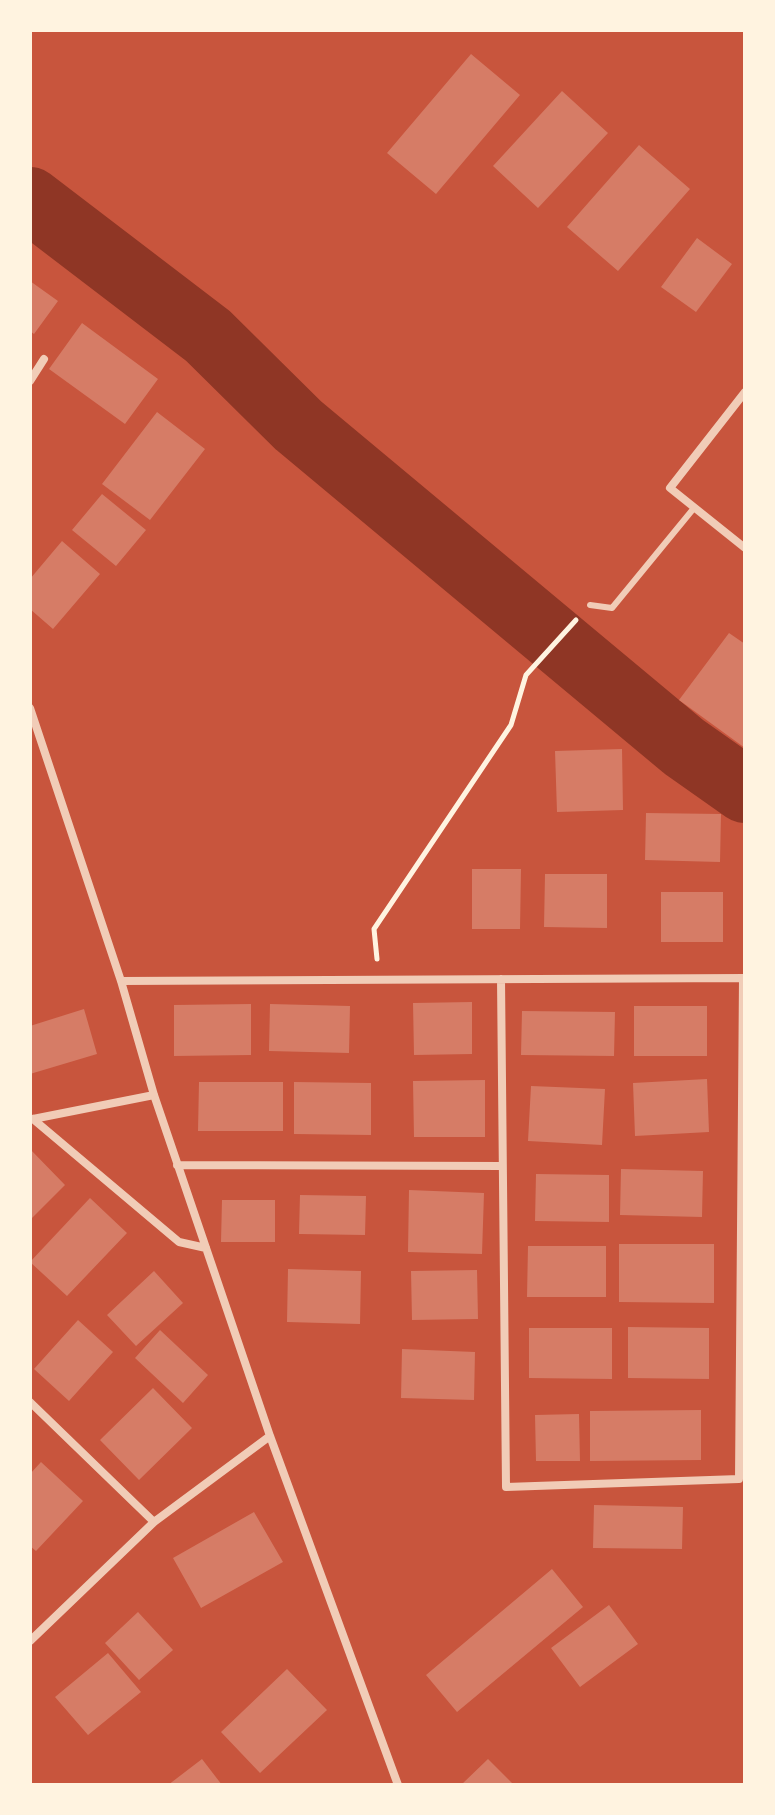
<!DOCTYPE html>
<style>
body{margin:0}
#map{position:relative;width:775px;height:1815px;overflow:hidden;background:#c8553d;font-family:"Playfair Display",serif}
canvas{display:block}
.frame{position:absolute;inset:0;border:32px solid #fff3e0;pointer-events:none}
</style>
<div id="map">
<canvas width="775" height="1815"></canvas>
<div class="frame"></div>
</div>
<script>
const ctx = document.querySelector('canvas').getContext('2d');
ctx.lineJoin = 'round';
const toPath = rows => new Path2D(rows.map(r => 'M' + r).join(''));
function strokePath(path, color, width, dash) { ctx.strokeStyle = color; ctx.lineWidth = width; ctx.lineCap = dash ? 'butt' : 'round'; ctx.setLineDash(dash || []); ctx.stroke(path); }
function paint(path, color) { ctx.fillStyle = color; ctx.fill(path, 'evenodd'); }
const river = toPath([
 [30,200,208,336,298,425,684,747,745,790]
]);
const building = toPath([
 [471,54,520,95,436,194,387,153],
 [562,91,608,133,538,208,493,166],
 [639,145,690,189,618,271,567,227],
 [697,238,732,264,696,312,661,287],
 [30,281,58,301,34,334,30,331],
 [82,323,158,379,125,424,49,369],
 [157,412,205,449,150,520,102,484],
 [102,494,146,530,116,566,72,530],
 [62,541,100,574,53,629,30,609,30,579],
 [729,633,745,644,745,748,679,700],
 [622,749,623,810,557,812,555,751],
 [646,813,721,814,720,862,645,860],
 [472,869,521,869,520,929,472,929],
 [545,874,607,874,607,928,544,927],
 [661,892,723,892,723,942,661,942],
 [472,1002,472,1054,414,1055,413,1003],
 [251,1004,251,1055,174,1056,174,1005],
 [270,1004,350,1006,349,1053,269,1051],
 [634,1006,707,1006,707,1056,634,1056],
 [84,1009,97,1054,30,1074,30,1026],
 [522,1011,615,1012,614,1056,521,1055],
 [707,1079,709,1132,635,1136,633,1083],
 [485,1080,485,1137,414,1137,413,1081],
 [199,1082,283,1082,283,1131,198,1131],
 [294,1082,371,1083,371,1135,294,1134],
 [531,1086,605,1089,602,1145,528,1141],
 [30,1149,65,1185,30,1220],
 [621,1169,703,1171,702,1217,620,1215],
 [536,1174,609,1175,609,1222,535,1221],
 [409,1190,484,1193,482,1254,408,1252],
 [300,1195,366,1196,365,1235,299,1234],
 [90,1198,127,1233,67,1296,30,1262],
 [222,1200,275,1200,275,1242,221,1242],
 [619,1244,714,1244,714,1303,619,1302],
 [528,1246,606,1246,606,1297,527,1297],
 [288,1269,361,1271,360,1324,287,1322],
 [477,1270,478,1319,412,1320,411,1271],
 [154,1271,183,1303,136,1346,107,1315],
 [78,1320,113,1352,69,1401,34,1369],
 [628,1327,709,1328,709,1379,628,1378],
 [529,1328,612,1328,612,1379,529,1378],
 [160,1330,208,1375,183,1403,135,1358],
 [402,1349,475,1352,474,1400,401,1398],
 [153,1388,192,1428,139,1480,100,1440],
 [701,1410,701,1460,590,1461,590,1411],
 [579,1414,580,1461,536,1461,535,1415],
 [41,1462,83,1501,36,1551,30,1546,30,1474],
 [594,1505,683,1507,682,1549,593,1548],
 [254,1512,283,1562,201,1608,173,1558],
 [552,1569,583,1607,457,1712,426,1675],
 [609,1605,638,1644,580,1687,551,1648],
 [138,1612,173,1650,139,1680,105,1643],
 [108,1653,141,1692,88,1735,55,1697],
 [287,1669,327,1710,260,1773,221,1732],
 [202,1759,222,1785,168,1785],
 [488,1759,514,1785,461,1785]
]);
const path = toPath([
 [377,959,374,929,511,725,526,675,576,620]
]);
const service = toPath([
 [590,605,612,608,694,508]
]);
const minor = toPath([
 [30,381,44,359],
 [745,392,670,488,745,548],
 [30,708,121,981,154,1095,270,1436,398,1785],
 [501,979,506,1487,739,1479,743,978],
 [121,981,745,978],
 [33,1119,179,1242,206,1248],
 [33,1119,154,1095],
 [177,1165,502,1166],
 [30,1402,154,1522],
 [30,1641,154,1522,270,1436]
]);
strokePath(river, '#8f3625', 66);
paint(building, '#d67c66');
strokePath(path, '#fff3e0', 5);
strokePath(service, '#f1ccb7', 6);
strokePath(minor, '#f1ccb7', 8);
</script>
